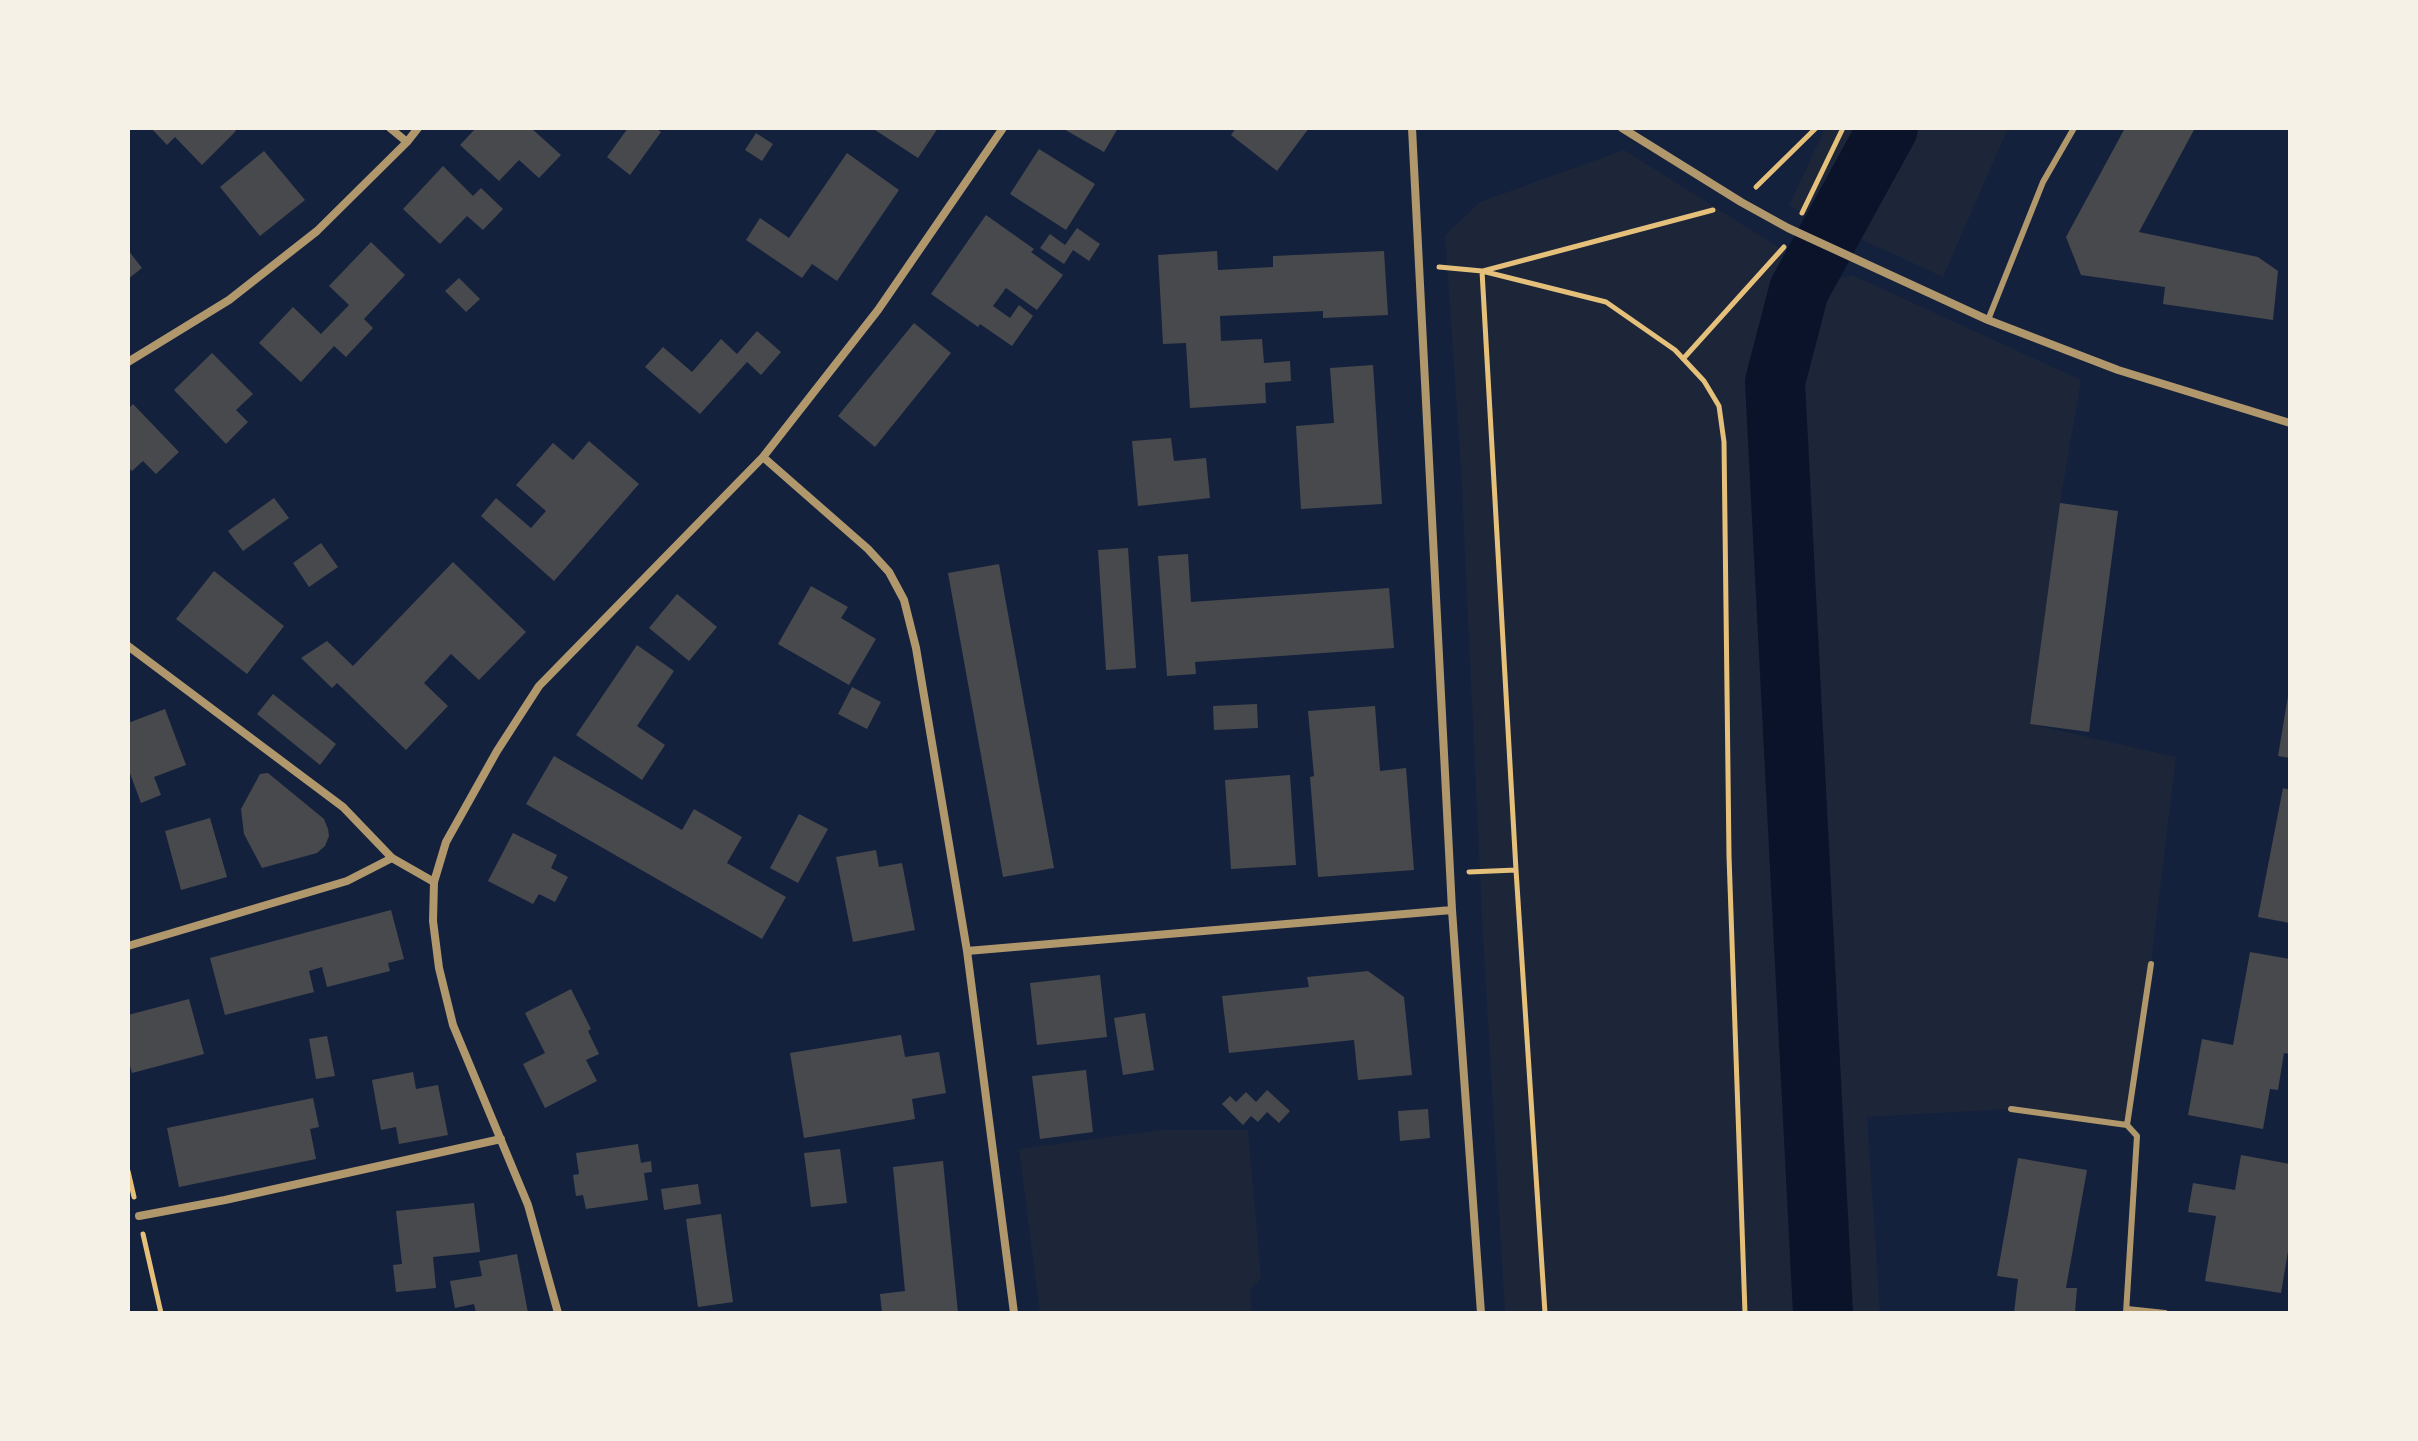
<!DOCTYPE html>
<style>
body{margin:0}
#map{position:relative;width:2418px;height:1441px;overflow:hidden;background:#14213d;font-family:Lato,sans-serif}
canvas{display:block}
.frame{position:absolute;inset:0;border:130px solid #f6f1e7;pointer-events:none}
</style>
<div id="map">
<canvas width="2418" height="1441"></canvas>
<div class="frame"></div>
</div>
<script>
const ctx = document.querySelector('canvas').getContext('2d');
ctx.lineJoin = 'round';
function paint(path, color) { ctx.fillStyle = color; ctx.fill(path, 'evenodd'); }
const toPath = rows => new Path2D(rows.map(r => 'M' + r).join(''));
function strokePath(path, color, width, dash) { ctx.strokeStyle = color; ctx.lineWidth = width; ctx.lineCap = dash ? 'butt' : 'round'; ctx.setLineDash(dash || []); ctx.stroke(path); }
const green = toPath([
 [1825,128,2008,128,1943,277,1789,206],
 [1624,150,1783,250,1836,280,1852,275,2081,380,2060,503,2030,724,2176,757,2151,964,2127,1125,2011,1109,1867,1117,1880,1313,1505,1313,1482,917,1461,467,1445,235,1480,202],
 [1161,1130,1248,1130,1261,1278,1250,1290,1252,1313,1040,1313,1019,1149]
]);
const river = toPath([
 [1823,1313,1775,382,1799,290,1888,128]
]);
const building = toPath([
 [151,128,233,128,236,131,202,165,175,137,167,145],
 [476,128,531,128,561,155,539,178,519,160,499,181,460,145],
 [628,128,656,128,661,132,630,175,607,157],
 [872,128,938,128,918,158],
 [1062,128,1118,128,1104,152],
 [1236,128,1309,128,1277,171,1231,135],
 [2125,128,2195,128,2139,232,2258,257,2278,271,2273,320,2163,304,2165,287,2081,275,2066,237],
 [756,133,773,144,762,161,745,150],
 [1039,149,1095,184,1066,230,1010,194],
 [264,151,305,200,260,236,220,187],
 [847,153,899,190,837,281,812,264,802,278,746,240,760,218,789,238],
 [443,166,473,196,481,188,503,209,483,230,467,216,440,244,403,209],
 [986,215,1034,249,1031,252,1063,275,1037,310,1006,288,993,306,1010,318,1019,305,1033,316,1012,346,980,324,978,327,931,294],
 [1077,228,1100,244,1089,261,1073,250,1064,264,1040,248,1050,234,1065,245],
 [371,242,405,275,364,319,373,328,346,357,334,346,301,382,259,343,293,307,321,334,349,305,329,286],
 [128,250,142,268,128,279],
 [1217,251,1218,270,1273,267,1273,256,1384,251,1388,315,1323,318,1323,311,1220,316,1221,341,1262,339,1264,363,1290,361,1291,381,1265,383,1266,403,1190,408,1186,343,1163,344,1158,255],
 [459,278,480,299,466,312,445,291],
 [914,323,951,353,875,447,838,416],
 [757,331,781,352,761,375,747,362,700,414,645,367,663,347,692,372,721,339,737,354],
 [212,353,253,394,236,410,248,422,226,444,174,390],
 [1373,365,1382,504,1301,509,1296,426,1334,423,1330,368],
 [133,404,179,452,156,474,143,461,132,471,128,467,128,409],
 [1171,438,1174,461,1206,458,1210,498,1138,506,1132,441],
 [589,441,639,484,554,581,481,516,496,498,531,528,546,511,516,485,553,443,573,460],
 [274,498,289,518,243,551,228,531],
 [2060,503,2118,511,2089,732,2030,724],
 [321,543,338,567,309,587,293,563],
 [1128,548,1136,668,1106,670,1098,550],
 [1188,554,1191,602,1389,588,1394,648,1195,662,1196,674,1167,676,1158,556],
 [453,562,526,632,479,680,451,654,424,683,448,706,406,750,337,683,332,688,301,658,327,641,353,666],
 [999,564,1054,868,1003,877,948,573],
 [214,571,284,626,247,674,176,619],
 [811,586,848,607,841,618,876,639,849,685,778,644],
 [677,594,717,627,689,661,649,628],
 [637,645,674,671,637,726,665,745,642,780,576,735],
 [852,687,881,702,867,729,838,714],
 [273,694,336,744,320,765,257,714],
 [2288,696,2290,696,2290,758,2278,756],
 [1257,704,1258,728,1214,730,1213,706],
 [1375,706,1380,771,1406,768,1414,870,1318,877,1310,777,1314,776,1308,711],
 [165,709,186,765,154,777,161,795,141,803,128,768,128,723],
 [554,756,682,830,694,809,742,837,727,863,786,897,762,939,526,804],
 [268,773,324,819,328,829,329,836,325,846,317,853,262,868,244,834,241,809,260,774],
 [1290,775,1296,865,1231,869,1225,780],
 [2283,788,2290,790,2290,923,2258,917],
 [799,814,828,829,798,883,770,868],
 [210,818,227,877,181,890,165,831],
 [513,833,557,855,551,868,568,877,555,902,539,894,533,904,488,881],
 [876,850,879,867,902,863,915,930,853,942,836,857],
 [391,910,404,959,388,963,390,971,327,987,322,967,309,971,314,992,225,1015,210,958],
 [2250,952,2290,959,2290,1054,2284,1053,2278,1090,2270,1089,2263,1129,2188,1115,2202,1039,2233,1045],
 [1368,971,1404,997,1412,1075,1358,1080,1354,1040,1229,1053,1222,996,1309,987,1307,977],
 [1100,975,1107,1037,1037,1045,1030,983],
 [571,989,591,1029,588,1031,599,1054,586,1060,597,1081,545,1108,523,1064,545,1053,525,1013],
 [189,999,204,1054,132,1073,128,1058,128,1015],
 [1145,1013,1154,1070,1123,1075,1114,1018],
 [901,1035,905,1057,939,1052,946,1093,912,1099,915,1119,804,1138,790,1053],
 [327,1036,335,1076,316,1079,309,1039],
 [1086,1070,1093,1132,1040,1139,1032,1076],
 [413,1072,416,1089,438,1085,448,1135,399,1144,396,1127,381,1130,372,1080],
 [1267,1090,1290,1111,1279,1123,1267,1112,1258,1122,1251,1116,1243,1125,1222,1104,1230,1096,1236,1102,1246,1092,1256,1102],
 [313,1098,319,1127,310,1129,316,1159,179,1187,167,1128],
 [1428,1109,1430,1138,1400,1141,1398,1111],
 [638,1144,641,1163,651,1161,652,1172,644,1173,648,1200,586,1209,583,1195,576,1196,573,1175,579,1174,576,1153],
 [840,1149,847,1203,811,1207,804,1153],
 [2241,1155,2290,1164,2290,1239,2281,1293,2205,1281,2216,1216,2188,1212,2193,1183,2235,1190],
 [2018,1158,2087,1170,2066,1288,2077,1288,2075,1313,2014,1313,2018,1279,1997,1276],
 [943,1161,958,1313,882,1313,880,1294,905,1291,893,1167],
 [698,1184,701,1204,664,1210,661,1189],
 [474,1203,480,1252,433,1257,436,1288,396,1292,393,1265,402,1264,396,1211],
 [721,1214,733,1302,698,1307,686,1219],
 [517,1254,528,1313,476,1313,474,1304,455,1308,450,1281,482,1276,479,1261]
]);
const path = toPath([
 [1756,187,1816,128],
 [1802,213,1843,128],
 [1439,267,1482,271,1516,870,1545,1313],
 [1482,271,1606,302,1675,350,1704,381,1719,406,1724,442,1729,856,1745,1313],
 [1483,271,1713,210],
 [1683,359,1784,247],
 [1469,872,1516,870],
 [128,1171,134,1197],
 [143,1234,161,1313]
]);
const service = toPath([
 [1988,320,2043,182,2074,128],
 [2011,1109,2127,1125],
 [2127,1309,2165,1313],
 [2126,1313,2137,1136,2127,1125,2151,964]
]);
const minor = toPath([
 [390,128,407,142],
 [1412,128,1452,910,1481,1313],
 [1622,128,1741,202,1788,228,1988,320,2118,370,2290,423],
 [128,362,229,300,317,231,407,142,418,128],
 [763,457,868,549,889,572,904,600,916,648,967,951,1014,1313],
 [128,646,343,807,392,858,434,882],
 [128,946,347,881,392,858],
 [967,951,1452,910],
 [139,1216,225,1200,501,1139],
 [558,1313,528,1205,453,1025,439,968,433,921,434,882,446,842,497,751,539,686,763,457,878,310,1003,128]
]);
paint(green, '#1d2539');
strokePath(river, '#0b132b', 60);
paint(building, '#48494c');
strokePath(path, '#e5c07b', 5);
strokePath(service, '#b1986c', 6);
strokePath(minor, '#b1986c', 8);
</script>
